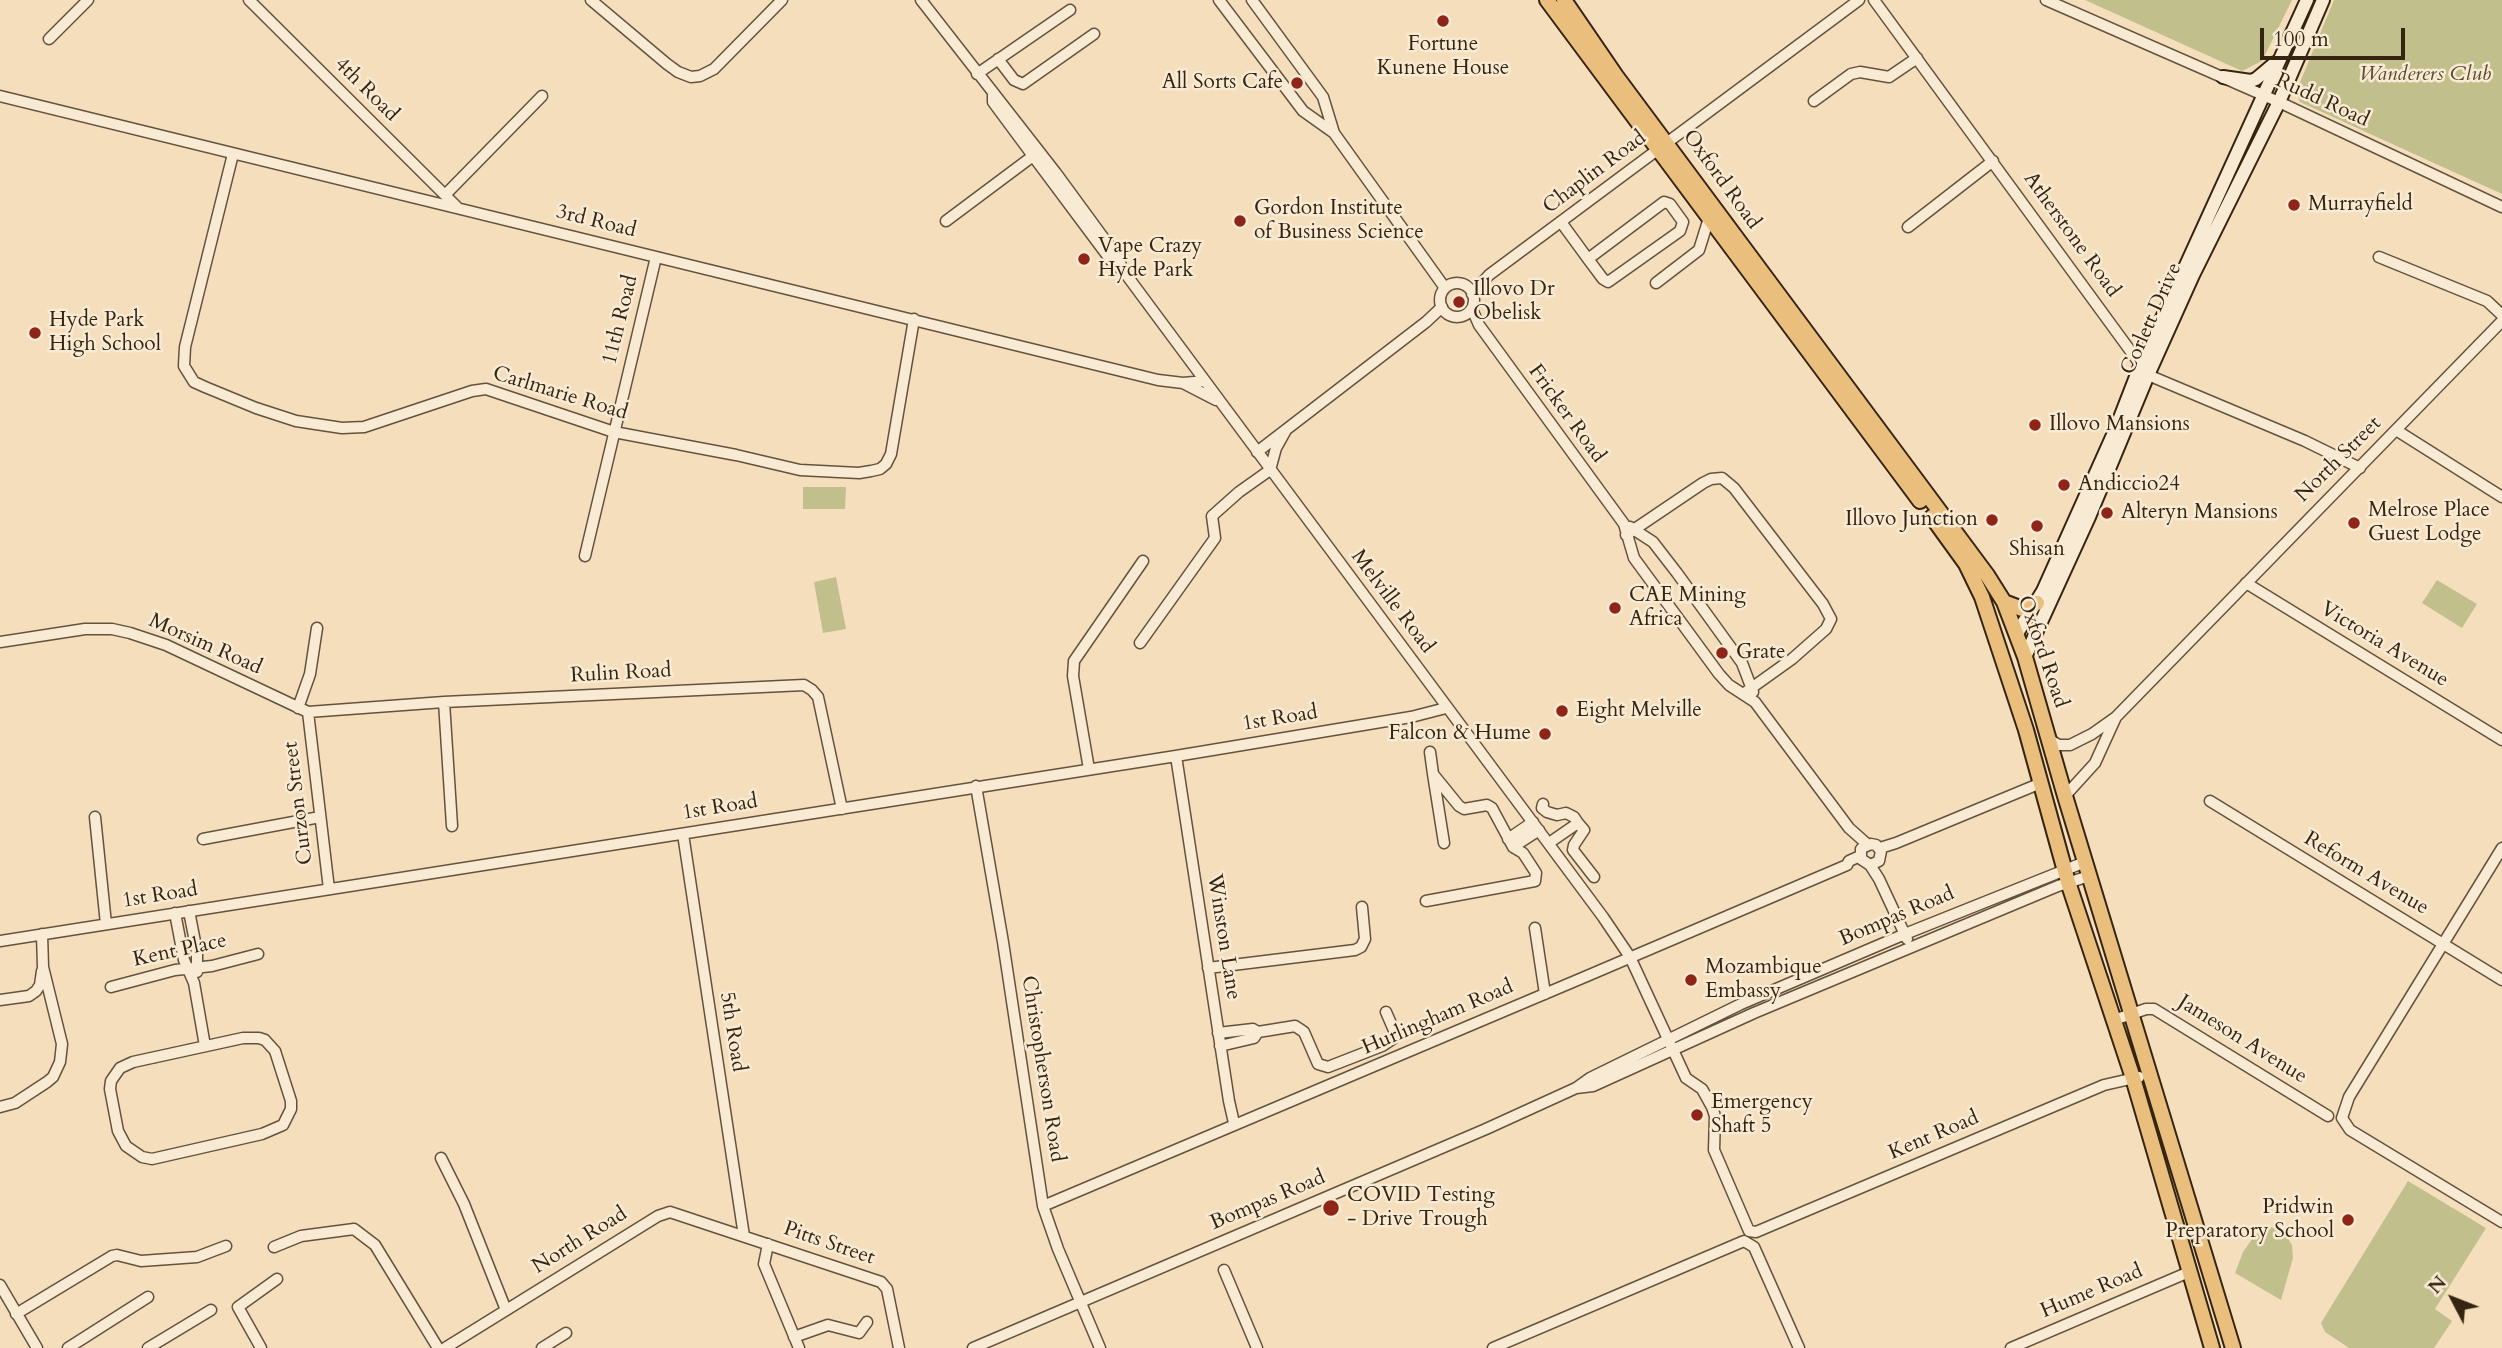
<!DOCTYPE html>
<style>
body{margin:0}
#map{position:relative;width:2502px;height:1348px;overflow:hidden;background:#f5debc;font-family:Cardo,serif}
canvas{display:block}
.north{position:absolute;left:2418px;top:1264px;width:70px;height:70px;-webkit-text-stroke:5px #f8ead3;paint-order:stroke;rotate:312deg;font-size:19px;font-weight:700;line-height:28px;text-align:center;color:#352411}
.north::after{content:'';display:block;margin:auto;width:24px;height:32px;background:#352411;clip-path:polygon(50% 0,100% 100%,50% 72%,0 100%)}
.scale{position:absolute;left:2260px;top:28px;width:145px;height:32px;box-sizing:border-box;border:4px solid #352411;border-top:0;padding-left:9px;font-size:21px;line-height:24px;white-space:nowrap;color:#352411;-webkit-text-stroke:5px #f8ead3;paint-order:stroke}
</style>
<div id="map">
<canvas width="2502" height="1348"></canvas>
<div class="north">N</div>
<div class="scale">100 m</div>
</div>
<script>
const ctx = document.querySelector('canvas').getContext('2d');
ctx.lineJoin = 'round';
function paint(path, color) { ctx.fillStyle = color; ctx.fill(path, 'evenodd'); }
const toPath = rows => new Path2D(rows.map(r => 'M' + r).join(''));
function strokePath(path, color, width, dash) { ctx.strokeStyle = color; ctx.lineWidth = width; ctx.lineCap = dash ? 'butt' : 'round'; ctx.setLineDash(dash || []); ctx.stroke(path); }
function drawText(font, color, halo, rows, align = 'center') {
  ctx.font = font + ' Cardo,serif'; ctx.lineWidth = 5; ctx.setLineDash([]); ctx.textBaseline = 'middle'; ctx.strokeStyle = halo; ctx.fillStyle = color; for (const [text, x, y, turn = 0] of rows) {
    ctx.save(); ctx.translate(x, y); ctx.rotate((+turn || 0) * Math.PI / 180); ctx.textAlign = isNaN(turn) ? turn : align; if (halo) ctx.strokeText(text, 0, 0); ctx.fillText(text, 0, 0); ctx.restore();
  }
}
const green = toPath([
 [2085,0,2292,0,2262,61,2242,71],
 [2334,0,2502,0,2502,194,2300,102,2296,92],
 [803,487,846,487,845,509,803,509],
 [836,577,846,629,823,633,814,582],
 [2437,580,2477,604,2462,628,2422,603],
 [2408,1181,2486,1228,2435,1309,2452,1321,2434,1348,2349,1348,2325,1332,2321,1323],
 [2270,1227,2283,1230,2292,1245,2293,1258,2281,1300,2235,1273,2243,1252,2255,1235]
]);
const street = toPath([
 [249,0,457,207],
 [591,0,667,64,678,72,691,77,700,76,714,69,782,0],
 [921,0,1056,173,1119,259,1122,269,1603,917,1630,957,1686,1078,1702,1089,1712,1107,1715,1116,1714,1150,1749,1231,1756,1232,2104,1085,2139,1077],
 [1219,0,1303,111,1334,133,1445,288],
 [1252,0,1323,97,1334,133],
 [1874,0,2148,375,2305,441,2360,468],
 [2046,0,2279,102,2502,207],
 [49,39,88,0],
 [998,59,1014,80,1023,84,1094,34],
 [977,74,1070,10],
 [993,94,993,102,1033,156,1113,263,1121,269],
 [0,96,1158,380,1183,383,1205,381],
 [1814,101,1851,74,1860,72,1889,77,1917,58],
 [233,154,185,347,184,366,194,382,205,387,256,408,296,421,342,428,364,427,472,391,486,389,614,432,736,455,800,470,859,473,871,471,880,469,886,464,891,454,914,319],
 [445,195,542,96],
 [946,221,1033,156],
 [1561,222,1588,259,1603,279,1608,282,1680,231,1683,222,1670,204,1664,202,1588,259],
 [1908,227,1993,161],
 [2379,257,2487,301,2502,315],
 [1656,283,1699,250,1709,218],
 '1440 300a17 17 0 1 1 34 0a17 17 0 1 1-34 0Z',
 [1472,294,1489,275,1859,0],
 [1472,309,1479,325,1624,524,1634,558,1719,674,1729,685,1755,702,1849,828,1867,844],
 [1183,383,1216,400],
 [2396,430,2502,497],
 [1257,452,1426,322,1442,307],
 [1630,527,1653,542,1677,573,1742,663,1753,692],
 [1626,535,1703,483,1711,479,1722,478,1734,488,1823,604,1831,619,1826,629,1792,659,1743,694],
 [585,556,656,257],
 [2246,583,2502,740],
 [0,642,85,629,112,629,130,633,166,645,308,712,444,702,804,685,812,690,818,697,842,809],
 [1140,643,1215,538,1212,516,1239,492,1270,470,1276,448,1286,430],
 [444,702,452,826],
 [298,708,310,674,317,628],
 [308,712,329,889],
 [2050,740,2059,745,2070,745,2092,734,2116,717,2502,321],
 [1176,756,1229,1101,1234,1123],
 [1089,769,1073,676,1074,661,1143,561],
 [1433,774,1444,843],
 [976,786,1003,942,1043,1206,1058,1249,1100,1348],
 [2065,796,2095,763,2116,717],
 [2210,801,2502,980],
 [1543,804,1542,808,1547,812,1557,815,1566,813,1574,817,1578,823],
 [95,817,106,924],
 [683,834,744,1236],
 [203,839,320,817],
 [1508,839,1533,822],
 [1549,843,1578,823,1584,830,1574,845,1573,850,1594,877],
 [1513,847,1539,830],
 [1862,848,1871,844,1876,845,1881,851,1879,861,1870,865],
 [1880,848,1896,843,2041,783],
 [2502,848,2349,1097,2342,1118,2350,1130,2502,1222],
 [1861,849,1861,859,1870,865,1879,879,1907,939],
 [1426,901,1535,881,1536,873,1523,853,1513,847,1492,808,1487,805,1464,809,1459,806,1433,774,1430,752],
 [189,911,197,952,197,972],
 [175,913,184,960,194,983,205,1046],
 [1535,928,1545,994],
 [0,941,1176,756,1411,717,1446,708],
 [1208,968,1355,950,1361,947,1365,939,1362,907],
 [111,987,175,970,212,966,258,954],
 [0,1000,29,996,36,991,40,985,42,971],
 [2114,1020,2146,1009,2154,1009,2328,1116],
 [1218,1033,1253,1029,1258,1032],
 [243,1038,259,1038,265,1040,275,1051,291,1101,291,1109,283,1125,262,1134,152,1159,142,1157,126,1146,118,1131,110,1089,111,1081,120,1068,133,1062,243,1038],
 [1220,1046,1254,1038,1258,1032,1295,1026,1304,1032,1318,1064,1328,1067,1382,1046,1394,1038,1396,1035,1386,1012],
 [1576,1088,1593,1086,1754,1013,2058,886,2089,876],
 [0,1107,15,1103,47,1082,53,1077,60,1062,62,1044,43,967,42,934],
 [441,1158,464,1204,506,1310],
 [1043,1206,1587,976,1847,865,1849,861,1860,856],
 [768,1244,764,1264,799,1348],
 [274,1247,301,1236,354,1229,375,1245,438,1348],
 [1224,1270,1257,1348],
 [0,1285,37,1348],
 [16,1314,112,1256,117,1255,141,1261,197,1257,226,1246],
 [794,1337,828,1325,859,1333,867,1322],
 [68,1348,148,1297],
 [148,1348,211,1310],
 [261,1348,238,1307,277,1279],
 [445,1348,658,1216,670,1212,881,1282,887,1289,899,1348],
 [542,1348,566,1333],
 [973,1348,1486,1129,1576,1088,1590,1078,1741,1004,1905,934,2085,862],
 [1493,1348,1744,1241,1754,1247,1799,1348],
 [2011,1348,2189,1272]
]);
const secondary = toPath([
 [2223,77,2251,81,2256,79,2275,63],
 [2120,418,2141,364,2307,0],
 [2016,635,2043,591,2113,435],
 [2025,657,2089,517,2148,375,2193,275,2279,102,2323,0]
]);
const primary = toPath([
 [1547,0,1920,501],
 [1564,0,1616,76,1987,575,2004,602,2025,657,2065,796,2233,1348],
 [1932,517,1966,564,1982,597,2026,730,2068,882,2133,1078,2212,1348],
 [2004,602,2022,609,2037,603]
]);
const markers = [
 [1443,21,7,"#8f2418"],
 [1297,83,7,"#8f2418"],
 [2294,205,7,"#8f2418"],
 [1240,221,7,"#8f2418"],
 [1084,259,7,"#8f2418"],
 [1459,302,7,"#8f2418"],
 [35,333,7,"#8f2418"],
 [2035,425,7,"#8f2418"],
 [2064,485,7,"#8f2418"],
 [2107,513,7,"#8f2418"],
 [1992,520,7,"#8f2418"],
 [2354,523,7,"#8f2418"],
 [2037,526,7,"#8f2418"],
 [1615,608,7,"#8f2418"],
 [1722,653,7,"#8f2418"],
 [1562,711,7,"#8f2418"],
 [1545,734,7,"#8f2418"],
 [1691,980,7,"#8f2418"],
 [1697,1115,7,"#8f2418"],
 [1331,1208,9,"#8f2418"],
 [2348,1220,7,"#8f2418"]
];
const poiNames = [
 ["Fortune",1443,45,"center"],
 ["Kunene House",1443,69,"center"],
 ["All Sorts Cafe",1283,83,"right"],
 ["Murrayfield",2308,205],
 ["Gordon Institute",1254,209],
 ["of Business Science",1254,233],
 ["Vape Crazy",1098,247],
 ["Hyde Park",1098,271],
 ["Illovo Dr",1473,290],
 ["Obelisk",1473,314],
 ["Hyde Park",49,321],
 ["High School",49,345],
 ["Illovo Mansions",2049,425],
 ["Andiccio24",2078,485],
 ["Melrose Place",2368,511],
 ["Guest Lodge",2368,535],
 ["Alteryn Mansions",2121,513],
 ["Illovo Junction",1978,520,"right"],
 ["Shisan",2037,550,"center"],
 ["CAE Mining",1629,596],
 ["Africa",1629,620],
 ["Grate",1736,653],
 ["Eight Melville",1576,711],
 ["Falcon & Hume",1531,734,"right"],
 ["Mozambique",1705,968],
 ["Embassy",1705,992],
 ["Emergency",1711,1103],
 ["Shaft 5",1711,1127],
 ["COVID Testing",1347,1196],
 ["- Drive Trough",1347,1220],
 ["Pridwin",2334,1208,"right"],
 ["Preparatory School",2334,1232,"right"]
];
const parkNames = [
 ["Wanderers Club",2425,75]
];
const streetNames = [
 ["4th Road",366,90,45],
 ["Rudd Road",2322,101,25],
 ["Chaplin Road",1595,173,-37],
 ["Oxford Road",1721,180,54],
 ["3rd Road",596,222,14],
 ["Atherstone Road",2071,235,54],
 ["Corlett Drive",2152,319,-66],
 ["11th Road",621,320,-76],
 ["Carlmarie Road",560,394,17],
 ["Fricker Road",1566,414,54],
 ["North Street",2339,460,-45],
 ["Melville Road",1392,602,53],
 ["Morsim Road",205,645,24],
 ["Victoria Avenue",2384,645,31],
 ["Oxford Road",2042,652,71],
 ["Rulin Road",621,674,-3],
 ["1st Road",1280,719,-9],
 ["Curzon Street",299,803,-97],
 ["1st Road",720,808,-9],
 ["Reform Avenue",2366,874,31],
 ["1st Road",160,896,-9],
 ["Bompas Road",1897,917,-23],
 ["Winston Lane",1223,937,81],
 ["Kent Place",180,951,-12],
 ["Hurlingham Road",1438,1018,-23],
 ["5th Road",732,1032,81],
 ["Jameson Avenue",2242,1040,32],
 ["Christopherson Road",1042,1069,81],
 ["Kent Road",1934,1136,-23],
 ["Bompas Road",1268,1201,-23],
 ["North Road",580,1241,-32],
 ["Pitts Street",829,1244,19],
 ["Hume Road",2092,1292,-23]
];
paint(green, '#c1c08d');
strokePath(street, '#65523c', 13);
strokePath(secondary, '#352411', 16);
strokePath(primary, '#352411', 18);
strokePath(street, '#f8ead3', 10);
strokePath(secondary, '#f8ead3', 12);
strokePath(primary, '#eabf7e', 14);
for (const [x, y, r, color] of markers) { const dot = new Path2D(); dot.arc(x, y, r, 0, 2 * Math.PI); ctx.fillStyle = color; ctx.fill(dot); strokePath(dot, '#f8ead3', 2.5); }
drawText('21px', '#352411', '#f8ead3', poiNames, 'left');
drawText('italic 21px', '#584b30', '#f8ead3', parkNames);
drawText('21px', '#352411', '#f8ead3', streetNames);
</script>
